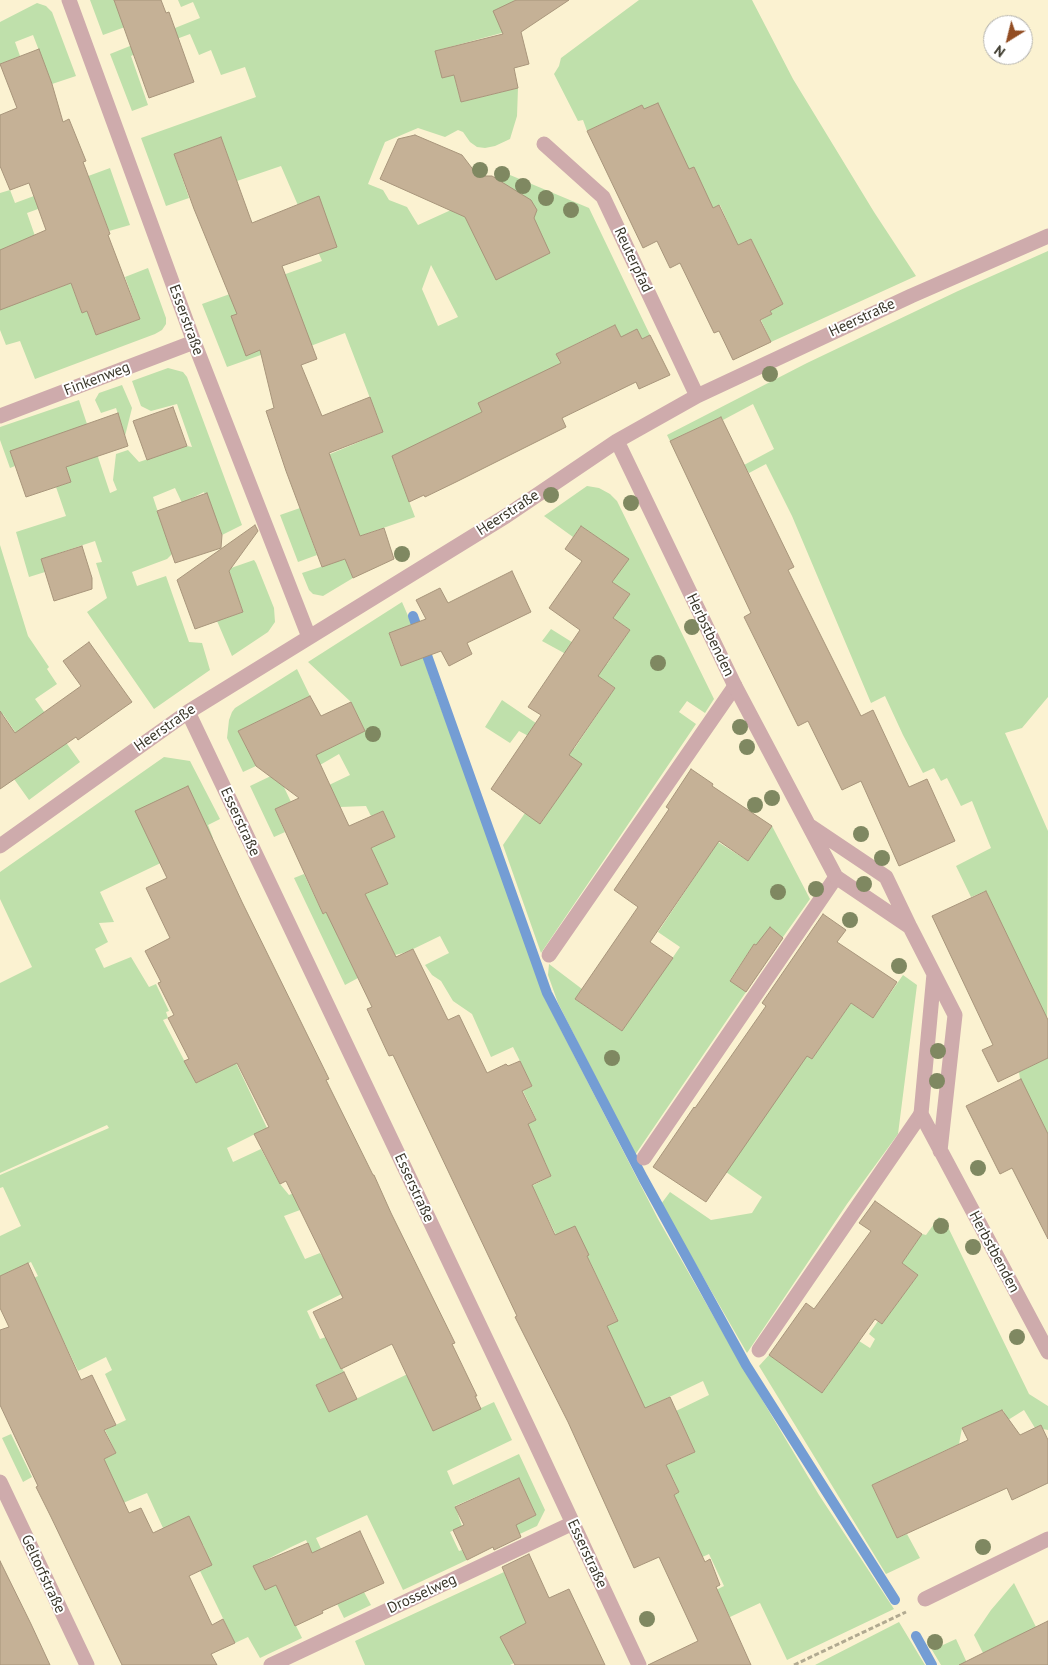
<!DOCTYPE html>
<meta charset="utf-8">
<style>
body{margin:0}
#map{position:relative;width:1048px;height:1665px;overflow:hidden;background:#fbf2d1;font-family:"PT Sans",sans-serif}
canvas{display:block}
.north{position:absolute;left:983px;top:15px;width:50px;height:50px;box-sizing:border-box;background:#fff;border:1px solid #b0afaa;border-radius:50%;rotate:216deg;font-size:14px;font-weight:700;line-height:20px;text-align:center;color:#3a372a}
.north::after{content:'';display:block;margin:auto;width:18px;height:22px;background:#924d23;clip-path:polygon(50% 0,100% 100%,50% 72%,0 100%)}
</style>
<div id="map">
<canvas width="1048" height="1665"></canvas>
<div class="north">N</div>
</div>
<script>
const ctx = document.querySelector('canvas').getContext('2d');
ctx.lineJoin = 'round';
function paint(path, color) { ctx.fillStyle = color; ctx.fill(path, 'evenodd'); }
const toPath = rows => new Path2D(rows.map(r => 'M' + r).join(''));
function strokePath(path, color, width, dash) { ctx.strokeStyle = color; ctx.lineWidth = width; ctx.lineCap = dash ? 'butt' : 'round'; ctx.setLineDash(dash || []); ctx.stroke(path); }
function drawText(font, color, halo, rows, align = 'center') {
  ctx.font = font + ' "PT Sans",sans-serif'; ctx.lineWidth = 4; ctx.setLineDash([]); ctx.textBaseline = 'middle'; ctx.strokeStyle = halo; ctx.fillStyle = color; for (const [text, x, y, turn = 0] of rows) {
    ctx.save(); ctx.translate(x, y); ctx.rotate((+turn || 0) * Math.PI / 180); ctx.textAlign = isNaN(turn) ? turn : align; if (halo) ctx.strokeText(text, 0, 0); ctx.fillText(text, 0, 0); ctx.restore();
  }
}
const green = toPath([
 [90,0,114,0,125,27,103,35],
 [178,0,514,0,520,28,435,51,442,78,454,75,461,102,518,88,517,116,510,139,495,146,485,148,477,147,470,142,463,132,458,130,445,137,418,128,385,142,368,184,383,190,389,200,407,207,418,225,451,210,497,202,498,177,510,175,589,208,650,335,642,339,621,337,615,325,586,339,556,354,565,373,484,417,393,459,415,517,360,536,323,457,383,432,345,333,292,353,289,345,227,367,202,304,322,261,281,166,237,181,221,137,174,154,189,198,166,206,141,138,256,97,245,67,221,75,211,50,199,55,190,34,133,55,131,56,148,105,132,111,110,54,200,18,193,2,181,7],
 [431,265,458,317,438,326,422,289],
 [639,0,752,0,793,79,874,212,916,276,771,342,761,320,772,314,770,311,783,304,771,279,758,285,757,251,751,239,726,251,731,230,720,205,709,210,693,178,698,176,694,167,673,177,642,105,587,131,583,120,578,121,554,74,559,66,561,58],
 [37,3,46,6,52,12,76,76,52,84,33,35,15,42,20,56,0,64,0,22],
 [110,168,130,225,109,231,93,189,27,213,43,259,0,276,0,193,10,190,15,203],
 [1048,251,1048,697,1022,728,1005,733,1048,831,1047,1019,986,891,971,897,956,866,991,848,972,801,961,806,947,778,941,781,934,768,923,773,903,735,885,696,871,703,792,516,766,464,749,473,744,465,774,449,753,404,723,420,721,417,670,441,667,435,807,363,958,291],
 [148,268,166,318,166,324,162,330,155,334,35,379,20,341,6,345,0,330,0,287,27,300,71,283,82,313,87,311,96,335,140,319,125,277],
 [168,368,183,372,187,377,242,525,222,535,204,492,182,503,175,488,153,497,172,554,167,559,132,572,137,586,166,576,189,642,202,643,210,670,154,709,87,612,107,598,96,563,102,562,95,541,41,559,45,572,29,577,16,532,66,516,56,487,71,482,55,436,11,453,15,466,10,468,0,440,0,427,79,400,110,493,117,490,113,480,116,454,128,450,139,462,187,446,192,447,177,404,151,411,141,406,132,381],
 [122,385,132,408,125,436,116,408,101,413,95,400,99,393],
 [587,486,599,488,610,494,617,501,714,699,705,713,687,701,679,712,696,724,541,953,503,845,525,813,541,823,581,764,519,731,510,743,485,727,502,700,574,749,615,688,564,653,542,641,551,629,607,664,630,630,613,618,630,594,612,582,628,559,581,526,573,537,544,516],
 [300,508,317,555,298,562,280,515],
 [0,545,28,636,49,667,47,669,57,684,35,699,80,762,29,800,14,779,24,745,3,714,0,716],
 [345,559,353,578,323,596,313,594,309,590,302,573],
 [254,560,256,563,274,608,275,622,268,632,232,656,217,621,243,612,229,571,231,568],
 [402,602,412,625,389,634,401,666,423,657,437,698,493,848,543,995,658,1219,739,1361,819,1495,894,1609,787,1660,760,1603,730,1617,716,1590,724,1586,709,1554,698,1559,695,1540,674,1495,679,1492,673,1479,641,1477,695,1452,676,1411,709,1395,703,1381,606,1427,569,1344,618,1320,587,1256,588,1255,556,1235,532,1186,551,1176,545,1162,536,1166,517,1129,536,1119,523,1091,532,1086,520,1061,513,1047,491,1057,472,1014,453,1001,441,981,432,975,425,965,449,953,440,936,407,952,395,955,376,916,337,935,358,978,345,985,294,878,304,874,323,914,387,884,371,848,395,837,383,811,371,816,366,806,340,807,329,785,350,775,339,754,320,765,282,783,291,802,275,809,285,832,274,837,250,786,365,731,351,702,308,662],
 [297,669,310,696,238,731,256,766,243,772,227,738,229,720,232,712,235,708],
 [164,757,190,761,220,819,208,825,213,838,100,892,114,922,99,923,108,942,95,949,104,968,131,957,149,987,156,984,169,1011,166,1012,168,1018,163,1020,196,1083,236,1063,267,1128,227,1148,233,1162,261,1149,280,1184,289,1195,294,1193,300,1210,284,1216,305,1259,320,1253,324,1259,337,1253,354,1288,307,1311,320,1339,326,1337,344,1372,316,1385,329,1412,418,1369,433,1430,494,1402,512,1440,447,1471,453,1485,519,1454,545,1510,537,1526,494,1546,498,1533,536,1515,519,1478,455,1506,462,1526,450,1532,459,1551,462,1550,467,1560,403,1590,367,1515,316,1538,345,1600,364,1592,371,1605,344,1618,306,1540,291,1547,264,1561,302,1638,260,1658,248,1637,235,1643,200,1571,207,1568,204,1561,208,1557,203,1545,174,1552,147,1493,123,1503,104,1459,116,1453,105,1430,126,1420,105,1374,112,1370,106,1357,78,1371,54,1321,21,1284,38,1276,31,1262,0,1276,0,1236,21,1226,3,1187,0,1188,0,1175,109,1128,107,1125,0,1173,0,983,32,967,0,899,0,872],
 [772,826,810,899,771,954,754,944,730,980,746,992,635,1155,558,1003,548,975,549,964,582,989,575,999,622,1031,680,947,658,932,718,842,748,861],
 [903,975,917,985,898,1134,847,1204,747,1353,661,1204,670,1192,711,1220,752,1213,762,1197,726,1172,783,1039,812,1059,851,1003,873,1018],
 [1048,1058,1048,1134,1020,1079,1019,1072],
 [939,1217,945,1221,1029,1394,1048,1406,1048,1430,1043,1429,1041,1425,1035,1428,1024,1410,1008,1420,1003,1410,962,1428,959,1444,872,1485,897,1538,907,1534,920,1558,886,1574,759,1366,769,1355,823,1392,859,1341,870,1348,875,1339,869,1334,878,1321,882,1324,918,1275,902,1263,922,1234,926,1235],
 [11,1434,32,1477,23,1482,2,1438],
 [504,1572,522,1611,555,1665,515,1665,514,1663,510,1665,365,1665,355,1641],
 [1014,1583,1036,1627,983,1653,974,1635,991,1610],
 [899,1622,925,1665,815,1665],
 [956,1639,968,1665,941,1665,932,1650]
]);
const stream = toPath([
 [413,616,547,993,643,1178,746,1365,895,1600],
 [916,1636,932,1665]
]);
const building = toPath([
 [114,0,161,0,166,13,169,12,194,82,149,98,114,0],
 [516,0,569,0,521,32,529,64,514,68,518,88,461,102,454,75,442,78,435,51,503,34,493,11,516,0],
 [39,49,52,84,63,122,69,119,86,161,83,162,110,234,108,235,140,319,96,335,87,311,82,313,71,283,0,310,0,250,46,230,29,183,10,190,0,166,0,115,17,108,0,64,39,49],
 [658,103,689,169,694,167,713,208,719,205,738,245,751,239,783,304,770,311,772,314,760,320,771,342,733,360,719,331,714,333,680,263,670,268,657,241,643,248,587,131,642,105,644,109,658,103],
 [415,135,462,155,478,176,492,176,531,200,537,210,534,218,550,253,496,280,465,217,380,179,398,139,415,135],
 [221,137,252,223,319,196,337,247,282,266,317,359,301,365,322,416,370,397,383,432,329,453,360,536,384,528,394,559,353,578,345,559,322,567,286,471,266,411,274,408,260,350,246,356,231,316,237,314,194,209,174,154,221,137],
 [615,325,621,337,637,329,642,339,650,335,670,375,639,389,636,382,562,418,566,427,456,482,425,497,424,495,409,502,392,456,482,412,478,403,561,363,556,354,615,325],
 [173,407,187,446,147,460,133,421,173,407],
 [118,413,128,446,66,467,71,482,26,497,10,451,118,413],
 [721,417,794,567,788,570,861,716,873,710,909,787,927,779,955,841,899,866,861,781,842,790,808,721,798,726,744,617,751,613,670,441,721,417],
 [207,493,222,535,221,548,175,563,157,511,207,493],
 [255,525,258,531,229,571,243,612,195,629,177,580,255,525],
 [581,526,629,559,612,582,630,594,613,618,630,630,598,676,615,688,569,755,582,764,540,824,491,789,541,715,528,707,580,630,549,608,582,561,565,549,581,526],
 [82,546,92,578,92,589,54,601,41,559,82,546],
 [512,571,531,612,467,643,472,654,449,666,441,651,401,666,389,633,426,619,416,600,440,588,448,603,512,571],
 [89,642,132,702,78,740,76,737,0,789,0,711,15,733,81,686,63,661,89,642],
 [310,696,321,716,351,702,365,731,316,755,349,826,383,811,395,837,371,848,388,884,365,894,396,957,413,949,448,1020,459,1015,487,1073,506,1064,508,1066,520,1061,532,1086,522,1091,536,1120,528,1124,551,1176,532,1185,555,1235,575,1226,589,1255,587,1256,618,1321,607,1326,645,1408,670,1397,695,1452,666,1465,679,1492,674,1495,705,1562,710,1559,720,1585,716,1587,751,1665,648,1665,698,1641,659,1557,634,1568,568,1422,515,1317,517,1316,393,1055,389,1056,367,1009,372,1007,326,912,323,914,275,809,299,798,256,766,238,731,310,696],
 [691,769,713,784,712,786,772,826,748,861,719,841,650,942,673,958,622,1031,575,999,638,907,614,890,669,809,666,807,691,769],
 [188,786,242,902,329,1079,326,1080,373,1175,374,1175,391,1213,455,1343,452,1344,477,1396,475,1396,481,1409,433,1431,392,1344,341,1369,313,1312,343,1298,286,1181,280,1184,254,1134,269,1127,237,1063,196,1083,184,1061,189,1059,168,1018,174,1015,158,983,161,982,145,951,170,938,146,888,167,878,135,811,188,786],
 [986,891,1048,1020,1048,1058,998,1082,982,1050,993,1045,932,916,986,891],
 [823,914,846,930,837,942,897,982,873,1018,851,1003,812,1059,807,1056,706,1202,653,1167,694,1107,695,1108,766,1006,762,1003,823,914],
 [770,927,783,938,746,992,730,981,754,944,756,945,770,927],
 [1021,1079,1048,1134,1048,1239,1012,1168,1000,1174,966,1106,1021,1079],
 [875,1201,922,1234,902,1263,918,1275,882,1324,875,1319,822,1393,769,1355,806,1303,814,1309,871,1231,859,1223,875,1201],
 [28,1263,81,1380,92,1375,116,1425,104,1430,116,1453,104,1459,129,1513,141,1508,153,1533,189,1516,212,1565,189,1576,212,1625,223,1619,235,1643,211,1654,217,1665,122,1665,51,1517,36,1487,38,1486,0,1405,0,1330,9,1327,0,1308,0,1276,28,1263],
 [344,1372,357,1399,329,1412,316,1385,344,1372],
 [1002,1410,1020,1435,1041,1425,1048,1440,1048,1483,1012,1500,1007,1488,897,1538,872,1485,968,1440,962,1428,1002,1410],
 [519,1478,536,1515,516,1525,521,1537,494,1550,493,1547,467,1560,453,1530,464,1525,455,1507,519,1478],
 [360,1531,384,1583,322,1611,323,1613,295,1626,276,1585,265,1590,253,1566,308,1543,312,1553,360,1531],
 [529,1554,549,1598,569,1589,605,1665,515,1665,500,1637,526,1623,502,1567,529,1554],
 [0,1561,31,1624,50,1665,0,1665,0,1561],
 [1048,1621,1048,1665,959,1665,1007,1641,1048,1621]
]);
const path = toPath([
 [794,1665,906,1612]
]);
const lane = toPath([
 [549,955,735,686],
 [644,1158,836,877],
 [759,1350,921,1114]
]);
const street = toPath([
 [69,0,194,342,309,637],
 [544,144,603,197,697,396],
 [0,416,194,342],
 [617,441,735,686,836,877,910,927,955,1015,940,1151],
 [188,712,534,1440,639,1665],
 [810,826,886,877,909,925],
 [0,846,188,712,506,516,617,441,697,396,911,296,1048,236],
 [934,974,921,1114,1048,1352],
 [0,1482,87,1665],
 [925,1599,1048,1539],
 [271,1665,573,1523]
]);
const trees = [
 [480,170],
 [502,174],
 [523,186],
 [546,198],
 [571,210],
 [770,374],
 [551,495],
 [631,503],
 [402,554],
 [692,627],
 [658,663],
 [740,727],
 [373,734],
 [747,747],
 [772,798],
 [755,805],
 [861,834],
 [882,858],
 [864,884],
 [816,889],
 [778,892],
 [850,920],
 [899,966],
 [938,1051],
 [612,1058],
 [937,1081],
 [978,1168],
 [941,1226],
 [973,1247],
 [1017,1337],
 [983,1547],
 [647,1619],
 [935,1642]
];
const streetNames = [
 ["Reuterpfad",633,260,65],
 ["Heerstraße",862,318,-25],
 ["Esserstraße",186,320,70],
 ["Finkenweg",97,379,-21],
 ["Heerstraße",508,513,-33],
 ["Herbstbenden",710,635,64],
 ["Heerstraße",165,728,-35],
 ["Esserstraße",240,822,65],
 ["Esserstraße",414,1188,65],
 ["Herbstbenden",994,1252,62],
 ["Esserstraße",587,1554,65],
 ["Geltorfstraße",43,1574,65],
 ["Drosselweg",422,1594,-25]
];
paint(green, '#bfe0ab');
strokePath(stream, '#749dd4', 10);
paint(building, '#c5b196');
strokePath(building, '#a8957b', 1);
strokePath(path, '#b1aa91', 3, [5, 2.5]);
strokePath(lane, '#ceabac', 15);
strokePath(street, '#ceabac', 15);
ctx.fillStyle = '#7f8861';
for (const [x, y] of trees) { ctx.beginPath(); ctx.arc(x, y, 8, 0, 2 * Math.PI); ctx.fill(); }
drawText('15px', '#3a372a', '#fff', streetNames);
</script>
